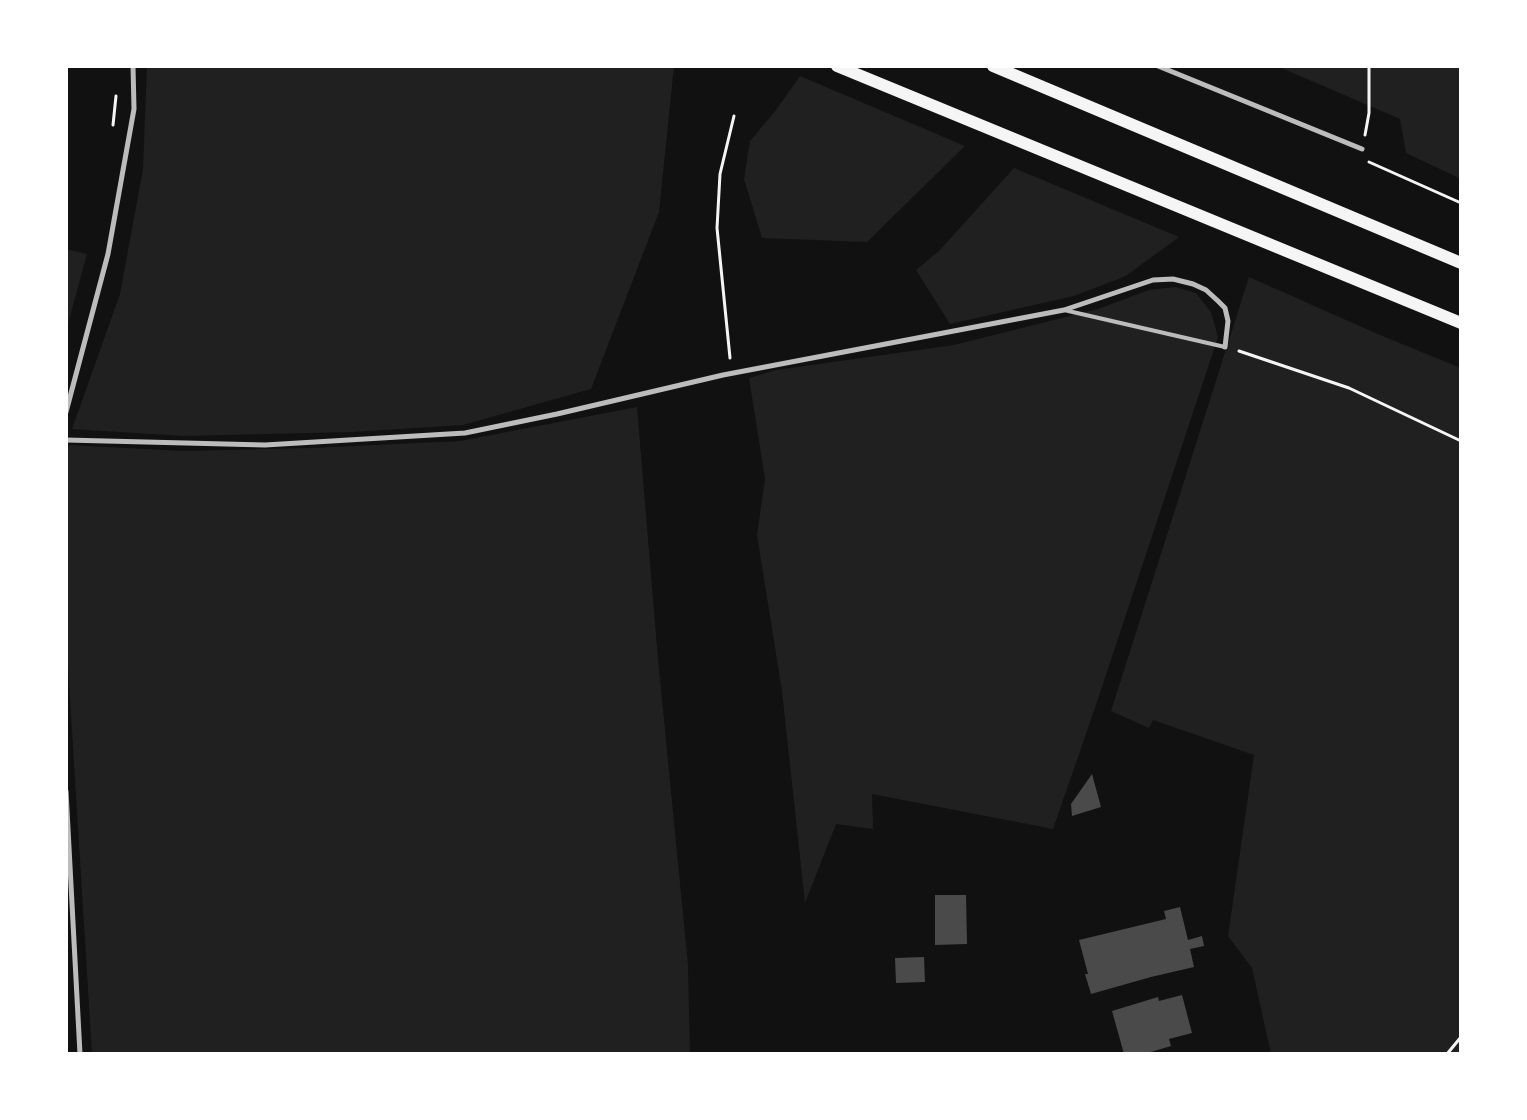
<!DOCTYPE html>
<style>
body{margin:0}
#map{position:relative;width:1527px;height:1120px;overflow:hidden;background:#111;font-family:Signika,sans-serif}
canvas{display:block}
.frame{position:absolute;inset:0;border:68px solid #fff;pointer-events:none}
</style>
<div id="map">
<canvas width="1527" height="1120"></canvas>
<div class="frame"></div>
</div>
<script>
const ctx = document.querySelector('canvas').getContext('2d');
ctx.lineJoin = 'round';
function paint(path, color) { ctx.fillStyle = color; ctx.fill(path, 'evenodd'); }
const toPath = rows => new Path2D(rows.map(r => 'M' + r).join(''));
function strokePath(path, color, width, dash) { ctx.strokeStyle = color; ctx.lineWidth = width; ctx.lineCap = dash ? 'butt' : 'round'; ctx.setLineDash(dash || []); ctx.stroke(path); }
const green = toPath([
 [147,66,674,66,659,212,591,389,463,425,352,432,184,436,72,429,120,294,143,169],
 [1277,66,1461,66,1461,179,1406,153,1400,119],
 [800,76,965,146,867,242,762,238,744,179,750,141,776,110],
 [1014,168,1179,237,1126,276,1074,296,950,324,916,270,939,251],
 [66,249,87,254,66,331],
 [1249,277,1380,335,1461,368,1461,1054,1271,1054,1252,968,1228,936,1254,755,1153,720,1149,728,1111,711],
 [1175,287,1196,293,1211,312,1218,337,1096,705,1053,829,872,794,873,829,836,824,805,903,782,691,757,535,765,479,749,378,776,370,954,345,1098,309,1149,290],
 [637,407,658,659,688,965,690,1054,92,1054,66,633,66,452,69,445,184,451,311,448,460,441]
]);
const building = toPath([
 [1092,774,1101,807,1072,816,1071,804],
 [935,895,966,895,967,944,935,945],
 [1180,907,1188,940,1202,936,1204,946,1190,949,1194,967,1151,977,1091,994,1085,974,1088,974,1079,940,1166,919,1164,911],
 [924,957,925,982,896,983,895,958],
 [1182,995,1192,1033,1169,1039,1171,1046,1144,1054,1124,1054,1112,1011,1158,997,1159,1001]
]);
const path = toPath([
 [113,125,116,96],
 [1365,135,1369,113,1369,66],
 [1369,162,1461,203],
 [1239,351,1349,388,1461,441],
 [730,358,717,228,720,174,734,116],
 [1447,1054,1461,1037]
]);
const service = toPath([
 [1064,310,1225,347]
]);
const minor = toPath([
 [1158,66,1362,149],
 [66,412,108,254,134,109,133,66],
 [66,440,265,445,465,433,557,414,723,375,1064,310,1153,280,1173,279,1193,284,1206,290,1218,301,1225,308,1228,321,1225,347],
 [66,791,80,1054]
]);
const primary = toPath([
 [837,66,1461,323],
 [993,66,1461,263]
]);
paint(green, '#202020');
paint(building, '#4a4a4a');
strokePath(path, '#f5f5f5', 3);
strokePath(service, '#bcbcbc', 4);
strokePath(minor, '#bcbcbc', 5);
strokePath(primary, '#f5f5f5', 12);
</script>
